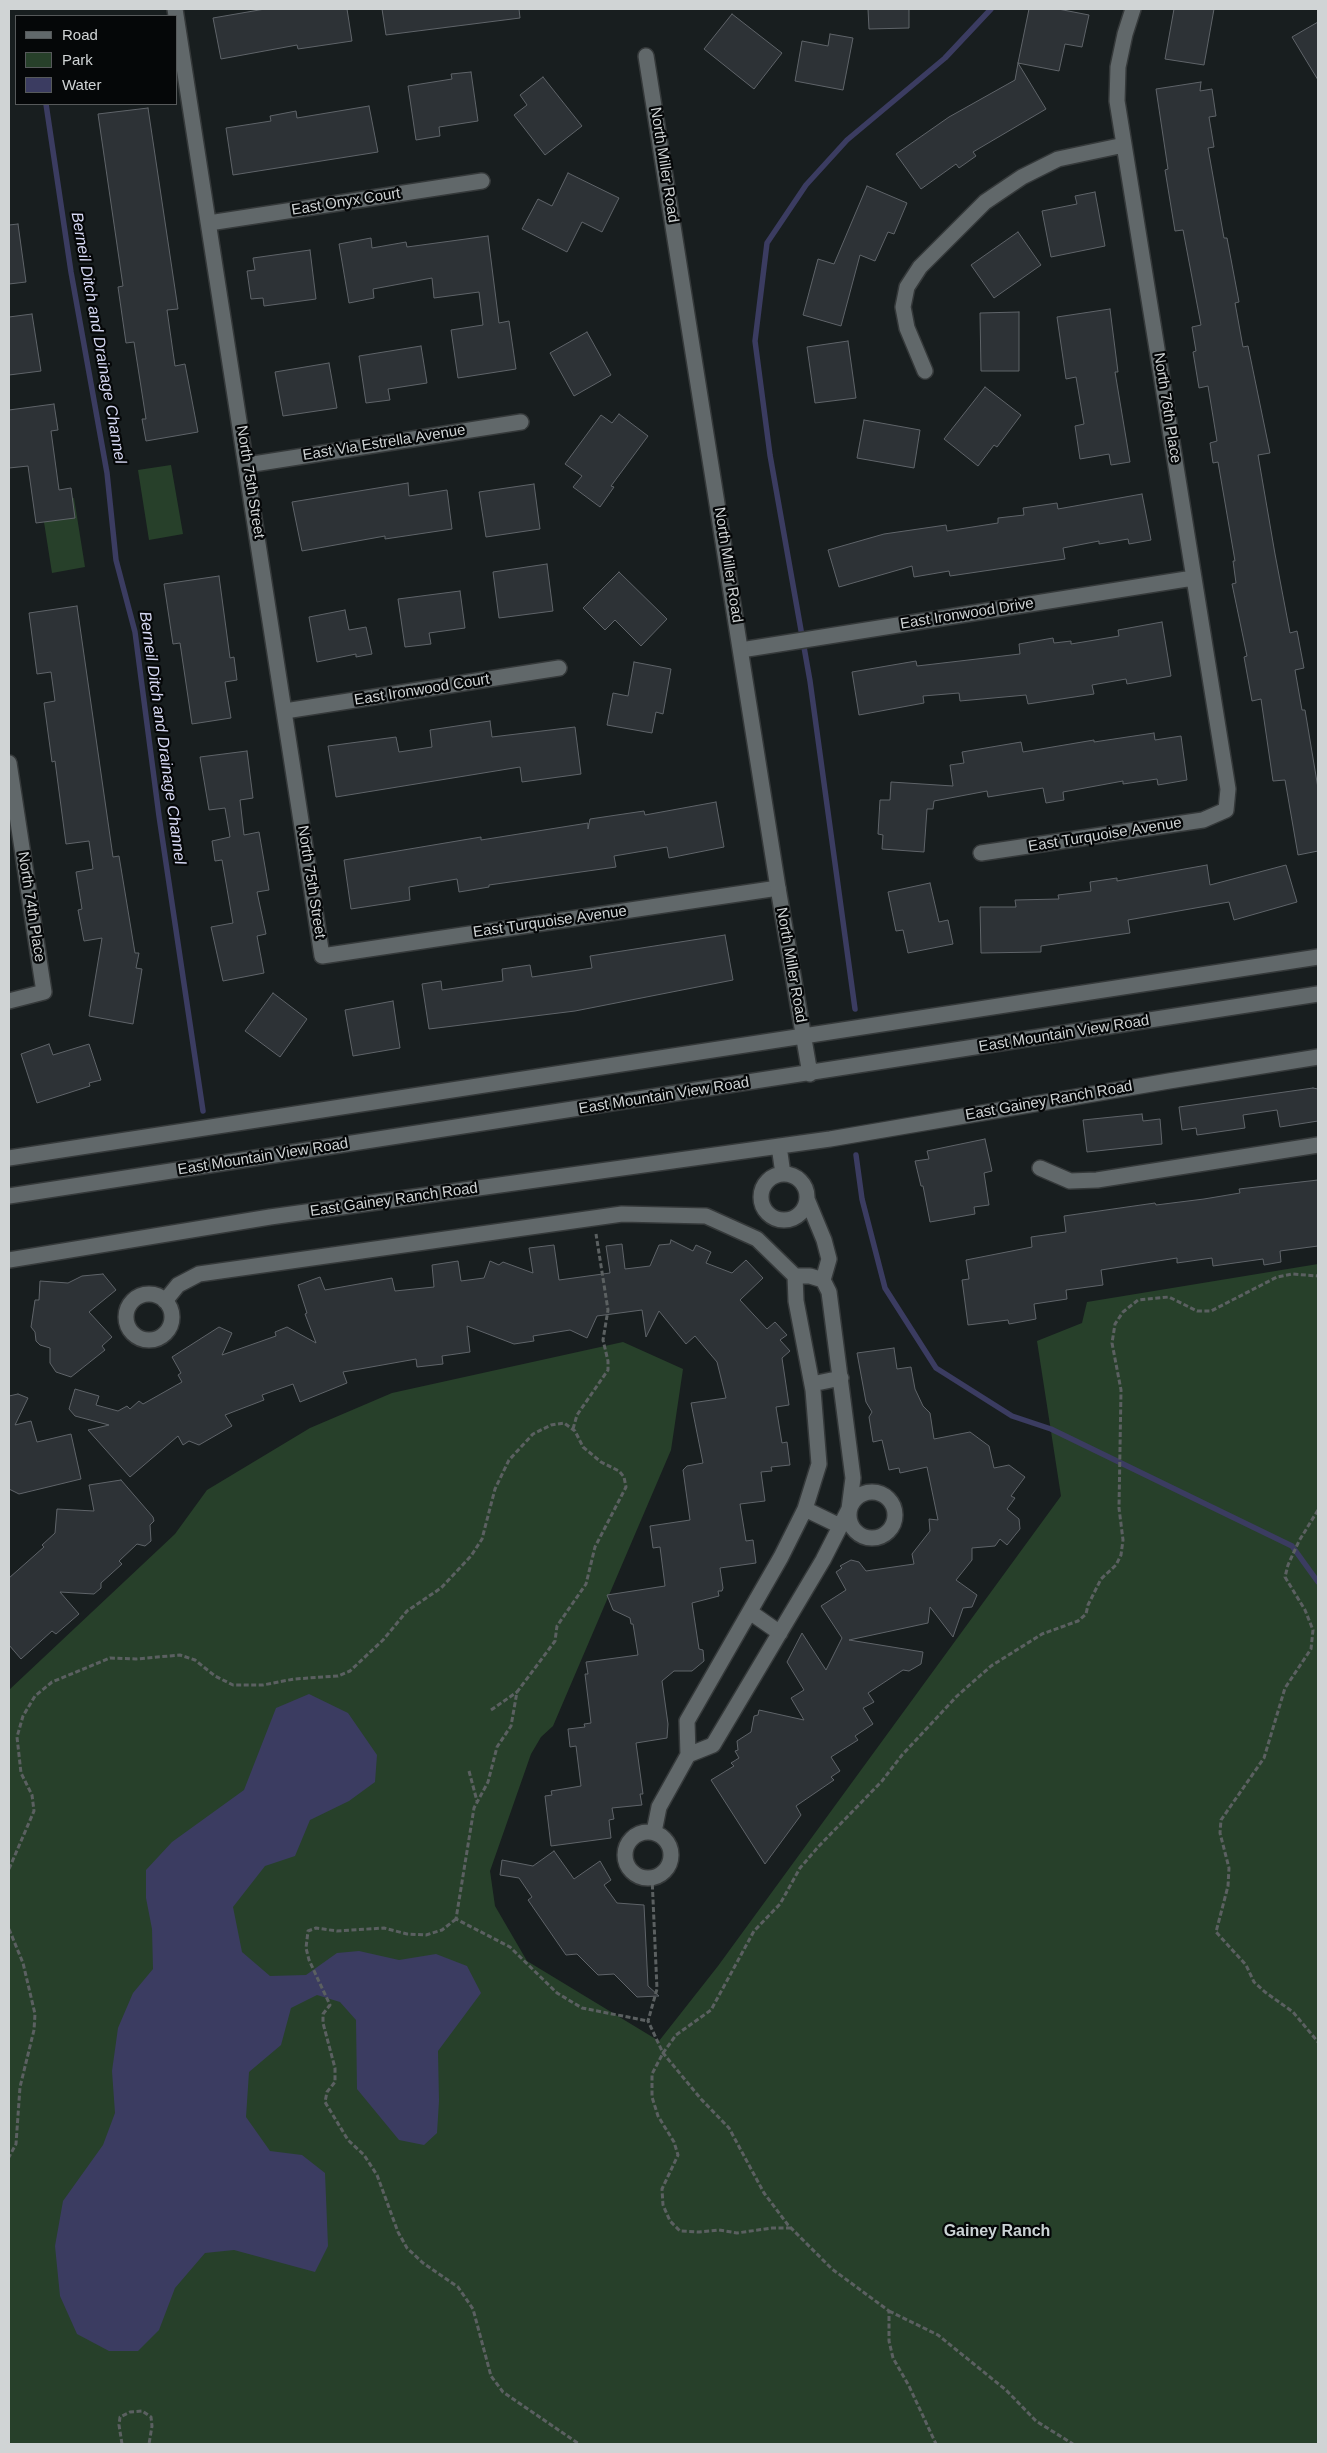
<!DOCTYPE html>
<style>
body{margin:0}
#map{position:relative;width:1327px;height:2453px;overflow:hidden;background:#181e1f;font-family:Arial,sans-serif}
canvas{display:block}
.frame{position:absolute;inset:0;border:10px solid #d0d4d5;pointer-events:none}
.legend{position:absolute;left:15px;top:15px;width:162px;height:90px;box-sizing:border-box;background:#050708;border:1px solid #56595a;margin:0;padding:6px 9px;list-style:none;font-size:15px;color:#d0d4d5}
.legend li{display:flex;align-items:center;gap:10px;height:25px}
.legend b{width:25px;border:1px solid #56595a}
</style>
<div id="map">
<canvas width="1327" height="2453"></canvas>
<div class="frame"></div>
<ul class="legend">
<li><b style="height:6px;background:#61686a"></b>Road</li>
<li><b style="height:14px;background:#27402a"></b>Park</li>
<li><b style="height:14px;background:#3b3c61"></b>Water</li>
</ul>
</div>
<script>
const ctx = document.querySelector('canvas').getContext('2d');
ctx.lineJoin = 'round';
function paint(path, color) { ctx.fillStyle = color; ctx.fill(path, 'evenodd'); }
const toPath = rows => new Path2D(rows.map(r => 'M' + r).join(''));
function strokePath(path, color, width, dash) { ctx.strokeStyle = color; ctx.lineWidth = width; ctx.lineCap = dash ? 'butt' : 'round'; ctx.setLineDash(dash || []); ctx.stroke(path); }
function drawText(font, color, halo, rows, align = 'center') {
  ctx.font = font + ' Arial,sans-serif'; ctx.lineWidth = 4.5; ctx.setLineDash([]); ctx.textBaseline = 'middle'; ctx.strokeStyle = halo; ctx.fillStyle = color; for (const [text, x, y, turn = 0] of rows) {
    ctx.save(); ctx.translate(x, y); ctx.rotate((+turn || 0) * Math.PI / 180); ctx.textAlign = isNaN(turn) ? turn : align; if (halo) ctx.strokeText(text, 0, 0); ctx.fillText(text, 0, 0); ctx.restore();
  }
}
const green = toPath([
 [171,465,183,534,149,540,138,470],
 [74,498,85,567,52,573,41,503],
 [1318,1264,1318,2444,9,2444,9,1690,175,1534,207,1490,310,1428,392,1393,623,1342,683,1369,671,1450,553,1726,541,1737,531,1754,490,1871,495,1906,527,1961,659,2041,718,1966,1061,1496,1037,1341,1082,1323,1087,1302]
]);
const water = toPath([
 [309,1694,348,1713,377,1755,375,1782,349,1801,310,1820,295,1856,265,1866,233,1907,242,1952,270,1976,306,1975,337,1953,359,1951,399,1960,436,1954,467,1966,481,1993,438,2051,439,2101,437,2133,424,2145,399,2140,357,2089,356,2020,340,2002,317,1995,291,2008,281,2045,249,2072,246,2117,270,2151,302,2155,325,2173,328,2246,315,2272,234,2250,205,2253,175,2288,159,2330,138,2351,109,2351,77,2334,60,2296,55,2246,63,2201,103,2145,115,2113,112,2071,118,2028,133,1993,153,1969,152,1929,146,1898,146,1870,172,1842,244,1790,276,1708]
]);
const stream = toPath([
 [46,104,71,272,107,473,116,560,135,632,159,816,203,1111],
 [855,1009,810,681,770,455,755,341,767,243,806,185,847,140,945,58,991,9],
 [856,1155,862,1199,885,1288,936,1368,1012,1416,1051,1429,1292,1546,1318,1582]
]);
const building = toPath([
 [265,9,347,9,352,41,298,49,297,45,221,59,213,18,265,9],
 [382,9,519,9,520,18,386,35,382,9],
 [868,9,909,9,909,28,869,29,868,9],
 [1029,9,1058,9,1089,15,1082,47,1065,44,1059,71,1018,63,1029,9],
 [1174,9,1214,9,1204,65,1165,59,1174,9],
 [732,14,782,53,754,89,704,49,732,14],
 [1318,22,1318,80,1292,37,1318,22],
 [830,34,853,38,843,90,795,81,802,41,828,46,830,34],
 [1018,63,1046,109,973,152,976,156,959,168,956,164,921,189,896,154,949,117,1015,80,1018,63],
 [471,72,478,121,439,127,440,136,416,140,408,86,452,79,451,74,471,72],
 [543,77,582,126,545,155,514,115,527,105,520,95,543,77],
 [1201,82,1200,91,1212,89,1216,116,1209,117,1214,147,1208,148,1224,238,1227,238,1239,302,1235,303,1243,347,1248,346,1270,453,1258,455,1275,554,1290,633,1297,631,1304,668,1295,670,1302,710,1305,710,1318,788,1318,851,1298,855,1285,780,1273,781,1261,699,1252,701,1244,657,1247,656,1232,584,1236,583,1233,561,1235,561,1218,462,1213,463,1210,443,1217,441,1208,386,1199,388,1193,352,1196,351,1192,327,1201,325,1183,230,1175,231,1165,170,1168,169,1156,89,1201,82],
 [369,106,378,152,233,175,226,128,271,121,270,116,296,111,297,118,369,106],
 [148,108,178,309,167,310,175,366,185,364,198,432,146,441,142,419,146,419,134,342,126,343,118,287,123,286,98,114,148,108],
 [568,173,619,198,602,232,582,222,567,252,522,229,538,199,552,206,568,173],
 [867,186,907,203,894,234,888,232,875,261,860,255,841,326,803,315,818,259,834,264,867,186],
 [1095,192,1105,246,1051,257,1042,211,1077,204,1075,196,1095,192],
 [18,224,26,282,9,284,9,225,18,224],
 [1018,232,1041,265,994,298,971,265,1018,232],
 [488,236,499,323,509,321,516,369,458,378,451,330,483,325,479,292,434,298,432,278,373,289,374,298,349,303,339,244,371,238,372,248,406,242,407,247,488,236],
 [310,250,316,299,264,306,263,298,251,299,247,271,255,270,253,258,310,250],
 [1110,309,1118,372,1115,372,1130,462,1111,465,1109,454,1080,459,1075,426,1084,424,1076,377,1066,379,1057,317,1110,309],
 [1019,312,1019,371,981,371,980,313,1019,312],
 [32,314,41,371,9,375,9,317,32,314],
 [587,332,611,375,574,396,550,353,587,332],
 [848,341,856,398,815,403,807,347,848,341],
 [421,346,427,383,388,389,390,400,366,403,359,356,421,346],
 [329,363,337,408,283,416,275,372,329,363],
 [985,387,1021,415,997,447,994,445,978,466,944,439,985,387],
 [54,404,58,430,51,431,59,490,71,488,75,518,36,523,28,466,9,468,9,410,54,404],
 [619,414,648,436,611,486,614,487,600,507,573,487,582,476,565,464,601,415,612,423,619,414],
 [864,420,920,430,914,468,857,458,864,420],
 [408,483,409,496,447,490,452,529,385,539,385,536,302,551,292,502,408,483],
 [534,484,540,529,486,537,479,492,534,484],
 [1142,494,1151,540,1129,544,1128,539,1099,544,1099,541,1063,548,1065,559,950,576,949,571,914,577,912,566,839,587,828,550,884,534,946,525,947,531,998,523,998,518,1024,515,1023,508,1057,503,1058,509,1142,494],
 [547,564,553,611,499,618,493,572,547,564],
 [619,572,667,619,641,646,615,620,605,630,583,608,619,572],
 [219,576,230,658,234,657,237,680,225,682,231,718,192,724,180,643,173,644,164,584,219,576],
 [460,591,465,628,429,633,431,644,405,647,398,599,460,591],
 [77,606,113,857,119,856,135,953,139,953,136,968,142,969,133,1024,89,1016,102,938,84,941,78,910,82,909,76,872,93,869,89,841,66,844,55,761,52,762,44,703,55,701,51,672,37,674,29,613,77,606],
 [345,610,349,630,366,627,372,654,356,657,356,654,317,662,309,617,345,610],
 [1162,622,1171,676,1127,684,1126,679,1092,685,1094,694,1028,704,1026,695,960,701,959,693,923,696,924,703,859,715,852,672,916,661,917,666,1020,654,1019,644,1053,638,1054,643,1071,641,1071,644,1119,636,1118,630,1162,622],
 [634,662,671,669,663,714,656,712,652,733,607,725,613,693,628,696,634,662],
 [490,721,492,737,575,727,581,774,522,782,520,767,336,797,328,746,396,737,399,752,432,747,430,730,490,721],
 [1154,733,1155,740,1181,736,1187,780,1158,785,1157,779,1123,784,1123,781,1063,792,1064,800,1046,803,1043,788,988,797,987,791,934,801,933,809,927,809,924,852,882,849,883,835,878,834,880,800,890,800,891,782,953,786,950,765,964,763,962,752,1021,742,1023,752,1094,740,1094,742,1154,733],
 [247,751,253,798,240,800,244,835,259,832,269,890,257,892,266,934,257,936,264,973,223,981,211,927,233,923,222,860,215,861,212,841,230,837,225,808,209,810,200,757,247,751],
 [716,802,724,847,669,858,667,847,614,856,616,867,489,885,489,887,459,892,457,879,409,887,410,900,351,909,344,860,481,837,481,840,588,823,588,829,590,819,644,811,645,815,716,802],
 [1207,865,1210,885,1286,865,1297,902,1234,920,1229,902,1128,920,1130,933,1041,946,1041,952,981,953,980,907,1016,907,1015,900,1059,899,1058,895,1091,891,1090,882,1117,878,1117,881,1207,865],
 [930,883,939,922,948,920,953,944,908,953,903,930,896,931,888,892,930,883],
 [725,935,733,980,575,1011,429,1029,422,984,441,981,442,990,503,981,502,969,530,965,532,977,592,968,590,956,725,935],
 [273,993,307,1019,280,1057,245,1031,273,993],
 [393,1001,400,1048,353,1056,345,1010,393,1001],
 [49,1044,53,1055,89,1044,101,1080,89,1083,90,1086,37,1103,21,1054,49,1044],
 [1313,1088,1318,1089,1318,1121,1280,1127,1277,1110,1243,1115,1245,1128,1197,1135,1196,1128,1182,1130,1179,1107,1313,1088],
 [1142,1114,1143,1121,1160,1119,1162,1144,1087,1152,1083,1120,1142,1114],
 [985,1139,992,1171,984,1173,989,1205,974,1207,975,1214,930,1222,923,1186,921,1186,915,1161,929,1159,927,1151,985,1139],
 [1318,1180,1318,1246,1280,1251,1281,1262,1264,1265,1263,1259,1213,1266,1212,1258,1177,1263,1177,1258,1101,1270,1103,1285,1066,1290,1067,1299,1034,1304,1036,1319,1009,1324,1008,1320,968,1325,962,1280,969,1279,966,1260,1032,1247,1031,1237,1066,1232,1064,1216,1155,1203,1156,1205,1204,1199,1240,1193,1239,1189,1318,1180],
 [671,1240,693,1251,696,1245,711,1252,706,1263,732,1273,746,1260,763,1278,740,1300,767,1329,775,1322,787,1335,780,1340,790,1351,782,1358,789,1405,776,1407,782,1443,787,1442,790,1465,771,1467,772,1471,761,1472,765,1501,740,1504,746,1541,753,1540,756,1563,720,1568,723,1588,722,1591,718,1591,719,1596,692,1603,699,1649,703,1650,704,1661,692,1671,674,1671,662,1681,668,1724,667,1738,636,1743,643,1794,640,1794,642,1805,612,1808,614,1819,609,1820,611,1838,551,1846,545,1796,552,1795,551,1791,581,1786,576,1746,570,1747,568,1729,585,1727,584,1724,591,1723,585,1674,588,1674,586,1662,638,1655,633,1624,631,1624,630,1618,613,1610,607,1595,665,1586,660,1547,653,1548,650,1526,690,1520,683,1470,687,1466,703,1463,691,1403,726,1398,717,1362,695,1336,686,1344,659,1311,646,1337,642,1310,597,1316,587,1338,570,1330,533,1336,534,1341,514,1344,467,1326,470,1352,442,1356,443,1364,417,1367,416,1359,343,1372,347,1383,300,1402,293,1384,262,1395,264,1400,225,1415,232,1426,199,1445,189,1441,183,1445,178,1436,130,1477,88,1430,109,1425,75,1416,69,1409,75,1389,99,1396,96,1405,118,1411,127,1406,130,1409,139,1401,143,1404,182,1382,178,1375,181,1373,172,1357,219,1327,232,1333,222,1355,276,1336,275,1332,287,1327,316,1343,305,1314,307,1313,298,1285,320,1277,325,1290,392,1278,395,1291,434,1287,432,1265,458,1261,461,1281,484,1278,490,1261,499,1265,503,1262,533,1273,529,1248,554,1245,559,1280,610,1273,606,1246,622,1244,625,1269,650,1266,659,1245,670,1244,671,1240],
 [103,1274,116,1290,89,1312,112,1337,102,1346,105,1350,71,1377,56,1372,50,1363,50,1348,40,1345,36,1341,35,1332,31,1327,35,1300,39,1300,40,1281,68,1283,82,1276,103,1274],
 [894,1348,897,1369,911,1367,915,1389,923,1406,930,1413,934,1439,970,1432,989,1446,994,1468,1009,1465,1025,1477,1011,1496,1015,1498,1007,1509,1019,1519,1020,1529,1007,1545,1000,1539,995,1546,972,1548,972,1560,956,1580,977,1595,972,1607,963,1608,953,1637,930,1607,928,1623,849,1640,923,1652,921,1664,909,1671,903,1670,868,1693,874,1702,863,1708,873,1724,855,1736,858,1740,831,1757,840,1771,831,1777,834,1780,796,1806,801,1815,765,1864,711,1780,734,1766,731,1763,739,1758,735,1751,738,1750,737,1741,751,1732,754,1716,758,1715,759,1710,804,1720,791,1698,804,1690,787,1662,802,1633,826,1670,842,1638,821,1606,846,1590,836,1572,842,1568,840,1566,851,1560,859,1562,866,1571,914,1564,912,1554,930,1531,929,1519,938,1520,927,1467,900,1473,899,1468,889,1470,882,1440,873,1442,869,1417,872,1412,866,1402,857,1353,894,1348],
 [18,1394,28,1398,15,1425,31,1421,37,1442,71,1434,81,1479,19,1494,9,1489,9,1396,18,1394],
 [121,1480,153,1517,154,1521,150,1525,151,1541,145,1546,137,1544,119,1561,122,1564,101,1583,101,1588,94,1594,60,1592,79,1614,56,1634,52,1631,21,1659,9,1645,9,1578,44,1547,42,1545,55,1533,57,1509,94,1511,89,1485,121,1480],
 [554,1851,574,1879,600,1861,611,1880,604,1885,617,1903,644,1905,648,1986,659,1996,637,1997,614,1974,598,1975,577,1954,566,1955,528,1900,532,1897,519,1878,500,1875,502,1860,533,1866,554,1851]
]);
const path = toPath([
 [573,1429,577,1415,608,1370,608,1361,603,1340,608,1310,596,1234],
 [1318,1510,1299,1541,1288,1565,1285,1577,1305,1610,1313,1630,1311,1649,1285,1688,1264,1758,1221,1820,1220,1833,1229,1868,1228,1886,1216,1932,1246,1965,1254,1982,1265,1992,1293,2012,1318,2042],
 [491,1710,517,1692],
 [469,1771,477,1801],
 [9,1869,34,1811,32,1795,21,1773,17,1737,23,1716,35,1696,52,1682,110,1658,136,1659,180,1655,195,1660,215,1676,233,1685,263,1685,294,1679,338,1676,350,1671,383,1640,407,1611,441,1588,471,1556,482,1539,495,1489,509,1460,533,1434,551,1425,564,1423,575,1431,583,1447,601,1462,619,1471,624,1477,626,1487,595,1547,586,1584,557,1626,555,1641,517,1692,511,1726,497,1747,488,1782,474,1808,456,1919,510,1947,557,1993,582,2008,648,2021],
 [652,1877,657,1989,648,2021,663,2053,701,2099,729,2128,764,2193,788,2225,832,2269,889,2311,889,2341,893,2358,909,2386,936,2444],
 [456,1919,442,1930,426,1935,407,1934,384,1928,337,1931,316,1928,308,1931,306,1948,309,1960,330,2005,323,2014,323,2023,335,2068,335,2082,327,2092,325,2102,348,2140,364,2155,377,2175,398,2232,407,2248,423,2263,458,2287,473,2309,491,2376,503,2392,579,2444],
 [9,1929,23,1963,35,2014,34,2030,20,2087,16,2144,9,2157],
 [791,2228,772,2228,737,2233,719,2230,699,2232,680,2231,670,2221,663,2205,662,2189,678,2155,674,2142,658,2116,652,2097,652,2074,663,2053,676,2035,711,2010,754,1931,780,1904,800,1868,819,1846,882,1781,902,1755,957,1696,991,1666,1042,1634,1078,1621,1086,1614,1088,1605,1101,1579,1116,1565,1121,1555,1123,1540,1119,1508,1121,1390,1112,1343,1115,1324,1123,1312,1138,1300,1169,1297,1197,1311,1211,1311,1277,1277,1292,1274,1318,1276],
 [889,2311,938,2335,1006,2390,1036,2421,1073,2444],
 [122,2444,119,2425,120,2417,130,2412,142,2411,151,2417,152,2426,149,2444]
]);
const street = toPath([
 [175,9,322,956,778,888],
 [209,223,482,181],
 [925,371,907,328,903,307,907,287,920,267,985,202,1022,177,1058,159,1124,145],
 [247,465,521,422],
 [741,650,1193,578],
 [285,711,559,668],
 [9,763,44,992,9,1001],
 [981,853,1203,820,1226,810,1228,789,1117,101,1118,67,1125,34,1133,9],
 [779,1146,783,1174],
 [1040,1168,1070,1181,1097,1180,1318,1145],
 '761 1197a23 23 0 1 1 46 0a23 23 0 1 1-46 0Z',
 [807,1199,824,1240,829,1259,823,1280],
 [9,1260,270,1217,830,1139,1169,1081,1318,1057],
 '126 1317a23 23 0 1 1 46 0a23 23 0 1 1-46 0Z',
 [165,1301,178,1285,199,1274,622,1214,706,1216,757,1239,795,1276,796,1301,813,1390,819,1464,805,1509,781,1557,687,1721,688,1755,659,1807,654,1832],
 [812,1384,841,1378],
 '849 1515a23 23 0 1 1 46 0a23 23 0 1 1-46 0Z',
 [805,1509,840,1526],
 [750,1612,780,1633],
 [688,1755,713,1745,823,1560,849,1509,853,1478,829,1292,823,1280,810,1276,795,1276],
 '625 1855a23 23 0 1 1 46 0a23 23 0 1 1-46 0Z'
]);
const secondary = toPath([
 [646,56,778,888,810,1074],
 [9,1158,1318,957],
 [9,1196,1318,994]
]);
const streetNames = [
 ["North Miller Road",664,165,81],
 ["East Onyx Court",346,202,-9],
 ["North 76th Place",1167,408,81],
 ["East Via Estrella Avenue",384,443,-9],
 ["North 75th Street",250,482,81],
 ["North Miller Road",728,565,81],
 ["East Ironwood Drive",967,614,-9],
 ["East Ironwood Court",422,690,-9],
 ["East Turquoise Avenue",1105,835,-9],
 ["North 75th Street",311,882,81],
 ["North 74th Place",31,907,81],
 ["East Turquoise Avenue",550,922,-8],
 ["North Miller Road",791,965,80],
 ["East Mountain View Road",1064,1034,-9],
 ["East Mountain View Road",664,1096,-9],
 ["East Gainey Ranch Road",1049,1101,-10],
 ["East Mountain View Road",263,1157,-9],
 ["East Gainey Ranch Road",394,1200,-8]
];
const waterNames = [
 ["Berneil Ditch and Drainage Channel",98,338,80],
 ["Berneil Ditch and Drainage Channel",162,738,82]
];
const neighbourhoodNames = [
 ["Gainey Ranch",997,2232]
];
paint(green, '#27402a');
paint(water, '#3b3c61');
strokePath(stream, '#3b3c61', 5.5);
paint(building, '#2d3236');
strokePath(building, '#5f6469', 1);
strokePath(street, '#35393a', 18);
strokePath(secondary, '#35393a', 18);
strokePath(path, '#5b6061', 3, [5, 2.5]);
strokePath(street, '#61686a', 15);
strokePath(secondary, '#61686a', 15);
drawText('15px', '#d0d4d5', '#050708', streetNames);
drawText('italic 16px', '#d6d8f3', '#050708', waterNames);
drawText('bold 16px', '#cbd3d5', '#050708', neighbourhoodNames);
</script>
